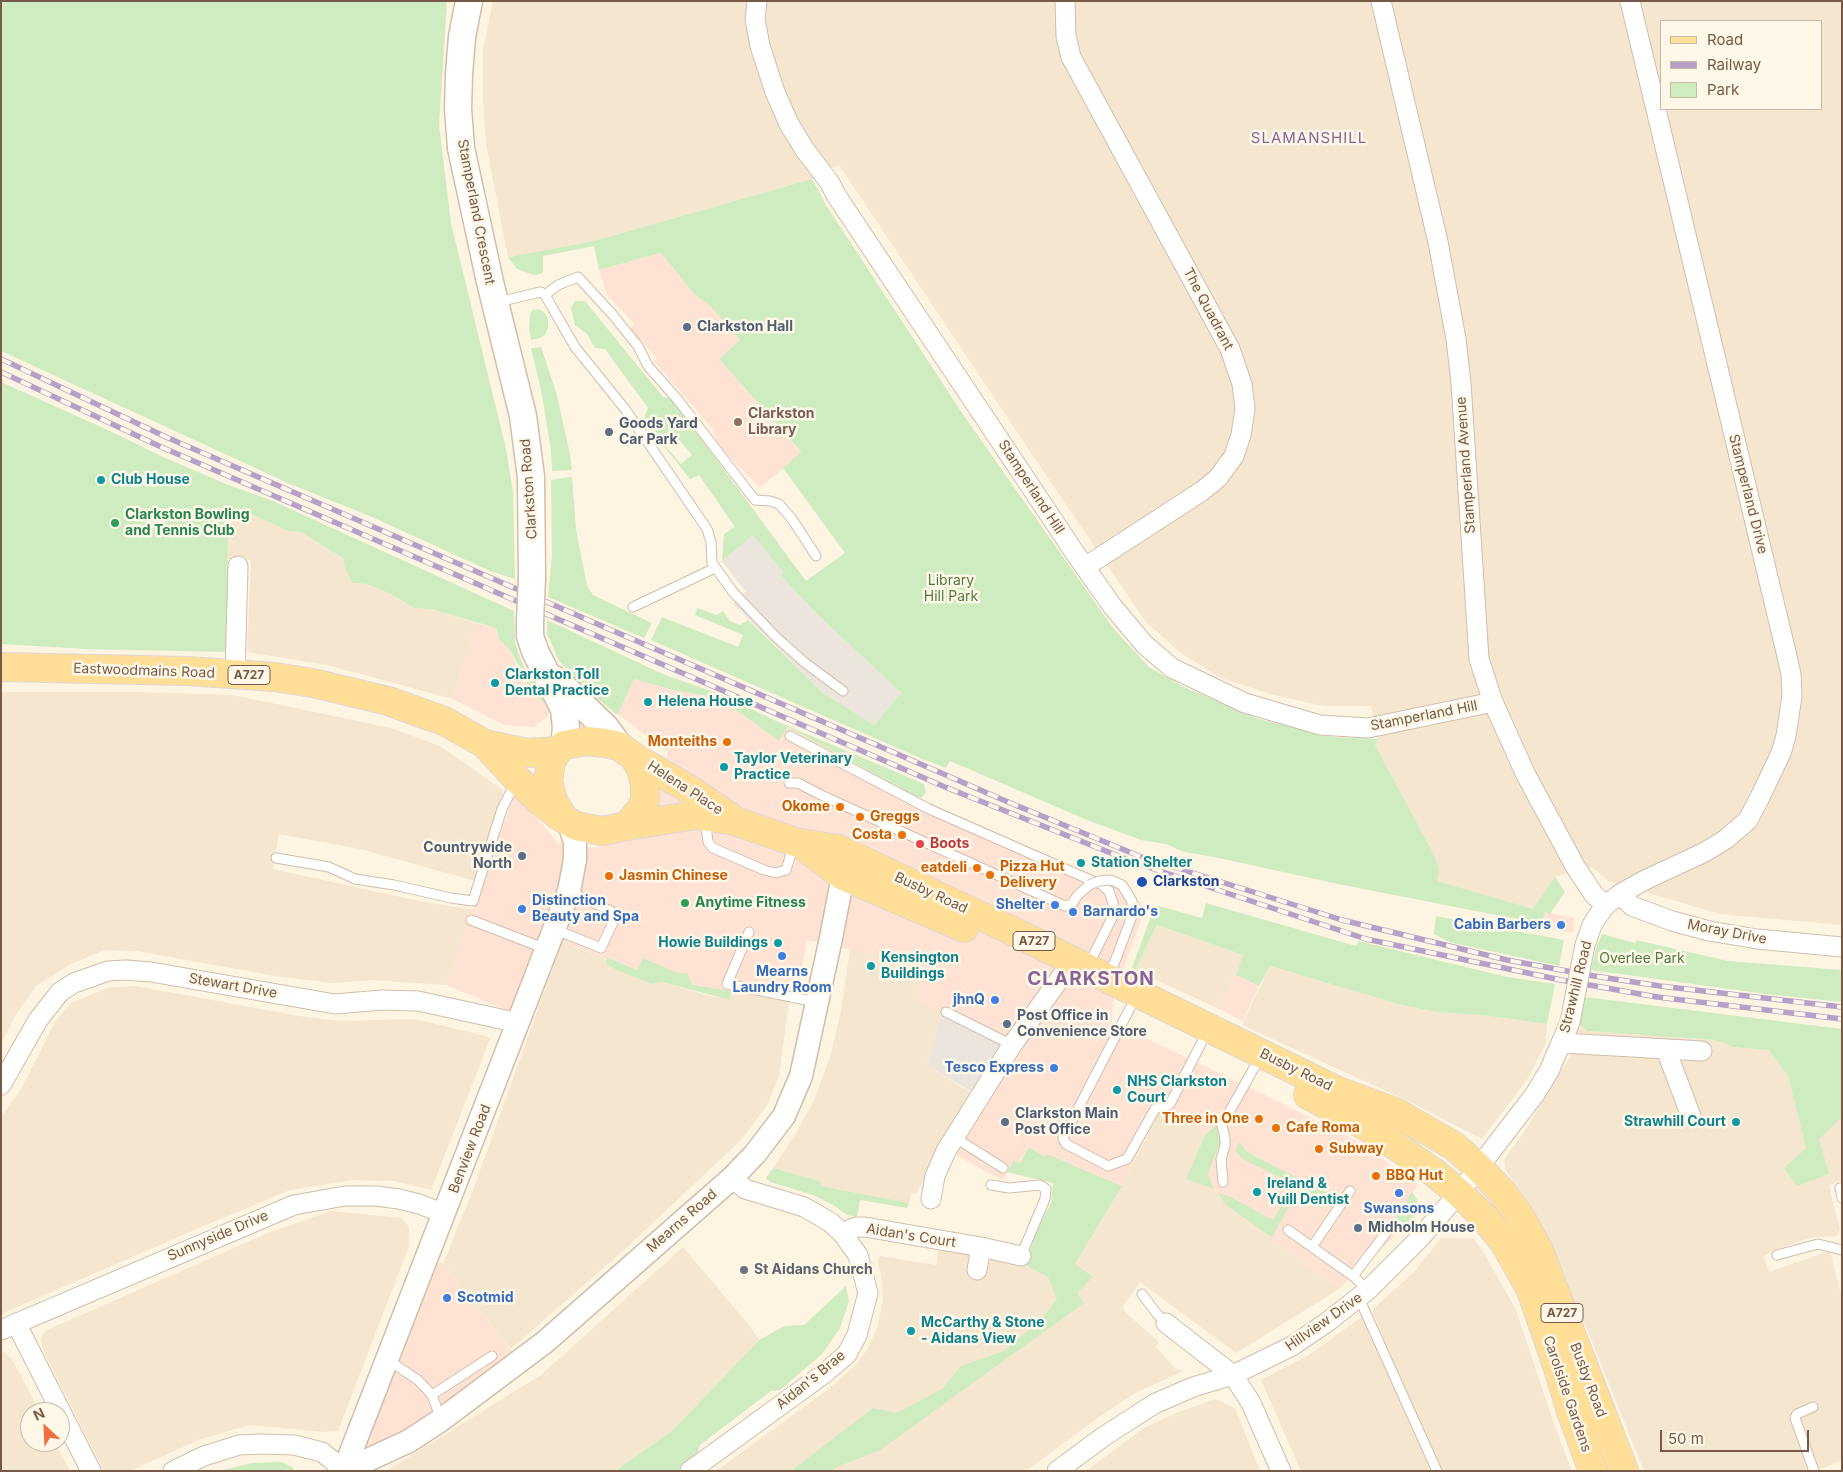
<!DOCTYPE html>
<style>
body{margin:0}
#map{position:relative;width:1843px;height:1472px;overflow:hidden;background:#fdf4e2;font-family:Inter,sans-serif}
canvas{display:block}
.frame{position:absolute;inset:0;border:2px solid #765a47;pointer-events:none}
.legend{position:absolute;left:1660px;top:20px;width:162px;height:90px;box-sizing:border-box;background:#fff8e9;border:1px solid #c8b9a8;margin:0;padding:6px 9px;list-style:none;font-size:15px;color:#765a47}
.legend li{display:flex;align-items:center;gap:10px;height:25px}
.legend b{width:25px;border:1px solid #c8b9a8}
.north{position:absolute;left:20px;top:1402px;width:50px;height:50px;box-sizing:border-box;background:#fff8e9;border:1px solid #c8b9a8;border-radius:50%;rotate:335deg;font-size:14px;font-weight:700;line-height:20px;text-align:center;color:#765a47}
.north::after{content:'';display:block;margin:auto;width:18px;height:22px;background:#ee7040;clip-path:polygon(50% 0,100% 100%,50% 72%,0 100%)}
.scale{position:absolute;left:1660px;top:1430px;width:149px;height:22px;box-sizing:border-box;border:2px solid #765a47;border-top:0;padding-left:6px;font-size:15px;line-height:18px;white-space:nowrap;color:#765a47;-webkit-text-stroke:4px #fff8e9;paint-order:stroke}
</style>
<div id="map">
<canvas width="1843" height="1472"></canvas>
<div class="frame"></div>
<ul class="legend">
<li><b style="height:6px;background:#ffde97"></b>Road</li>
<li><b style="height:6px;background:#b7a0c7"></b>Railway</li>
<li><b style="height:14px;background:#cfecc0"></b>Park</li>
</ul>
<div class="north">N</div>
<div class="scale">50 m</div>
</div>
<script>
const ctx = document.querySelector('canvas').getContext('2d');
ctx.lineJoin = 'round';
function paint(path, color) { ctx.fillStyle = color; ctx.fill(path, 'evenodd'); }
const toPath = rows => new Path2D(rows.map(r => 'M' + r).join(''));
function strokePath(path, color, width, dash) { ctx.strokeStyle = color; ctx.lineWidth = width; ctx.lineCap = dash ? 'butt' : 'round'; ctx.setLineDash(dash || []); ctx.stroke(path); }
function drawText(font, color, halo, rows, align = 'center') {
  ctx.font = font + ' Inter,sans-serif'; ctx.lineWidth = 5; ctx.setLineDash([]); ctx.textBaseline = 'middle'; ctx.strokeStyle = halo; ctx.fillStyle = color; for (const [text, x, y, turn = 0] of rows) {
    ctx.save(); ctx.translate(x, y); ctx.rotate((+turn || 0) * Math.PI / 180); ctx.textAlign = isNaN(turn) ? turn : align; if (halo) ctx.strokeText(text, 0, 0); ctx.fillText(text, 0, 0); ctx.restore();
  }
}
const residential = toPath([
 [493,1,1842,1,1842,925,1720,914,1608,881,1592,867,1555,877,1533,910,1437,881,1430,847,1375,745,1378,739,1371,706,1324,706,1270,694,1221,678,1182,654,1146,622,1029,450,839,165,812,179,594,241,508,257,486,144,483,97,483,50],
 [1662,21,1822,21,1822,109,1662,109],
 [228,511,245,511,288,531,301,532,345,560,344,565,352,583,367,584,391,594,414,608,431,609,476,623,453,699,327,665,247,652,251,560,228,559],
 [1,692,135,692,233,695,391,728,440,746,503,790,476,881,360,849,279,834,273,869,419,901,474,910,446,985,372,980,333,983,281,977,137,951,104,950,69,965,36,986,15,1016,1,1044],
 [1157,925,1243,955,1236,975,1217,1008,1135,970],
 [562,942,607,960,606,964,618,971,652,984,662,982,710,996,730,999,731,991,789,1002,779,1076,767,1105,743,1138,624,1250,511,1349,443,1264,473,1190],
 [850,950,893,956,892,961,921,975,942,1013,927,1065,971,1093,953,1132,945,1133,936,1158,916,1194,911,1193,909,1203,820,1186,820,1181,773,1168,794,1136,814,1101,830,1057,840,1016],
 [1270,966,1398,1004,1436,1012,1489,1016,1547,1024,1545,1045,1527,1080,1482,1139,1410,1102,1242,1025],
 [136,986,299,1016,340,1021,414,1019,486,1036,490,1039,431,1190,394,1181,352,1180,290,1190,201,1227,1,1314,1,1117,20,1091,55,1022,71,1003,107,988],
 [1579,1024,1587,1031,1714,1040,1726,1043,1731,1047,1769,1050,1788,1076,1806,1148,1784,1168,1842,1117,1842,1181,1829,1185,1840,1230,1837,1236,1812,1237,1777,1249,1764,1256,1769,1272,1830,1251,1842,1298,1842,1460,1815,1471,1644,1471,1589,1334,1536,1218,1506,1170,1504,1160,1528,1126,1554,1081,1571,1056],
 [1159,1112,1168,1112,1203,1130,1205,1135,1186,1179,1214,1189,1226,1204,1339,1289,1236,1353,1140,1282,1123,1306,1124,1311,1159,1342,1156,1347,1177,1370,1185,1370,1134,1394,1099,1417,1026,1471,716,1471,826,1391,857,1364,868,1348,878,1325,883,1300,881,1276,878,1260,880,1256,936,1265,939,1249,1023,1264,1048,1277,1075,1264,1122,1186],
 [331,1211,402,1218,409,1227,409,1246,338,1431,323,1432,249,1425,198,1440,131,1471,104,1471,43,1350,41,1338,47,1330,268,1233],
 [1441,1238,1474,1239,1482,1250,1515,1308,1558,1435,1572,1471,1441,1471,1399,1378,1372,1310,1415,1271],
 [683,1247,752,1329,759,1340,673,1430,615,1471,386,1471,541,1375],
 [1363,1316,1432,1471,1301,1471,1261,1380,1309,1355],
 [1,1350,12,1359,40,1412,30,1412,30,1442,55,1442,70,1471,1,1471],
 [1215,1399,1235,1408,1260,1471,1086,1471,1144,1428,1176,1413]
]);
const commercial = toPath([
 [661,253,694,294,709,305,740,340,719,359,801,453,760,488,719,446,711,427,654,361,657,358,630,329,634,324,607,294,605,289,599,270],
 [476,623,496,628,499,639,511,652,518,668,547,699,551,708,547,717,534,727,504,725,453,699],
 [634,679,673,690,719,698,779,741,788,727,915,796,1097,877,1142,903,1141,921,1114,994,1111,1022,1249,1087,1362,1144,1418,1185,1395,1217,1405,1226,1403,1228,1339,1289,1225,1204,1214,1189,1186,1179,1205,1135,1203,1130,1168,1112,1158,1112,1122,1186,1047,1154,1045,1157,1029,1147,1019,1163,1013,1161,1003,1180,983,1170,953,1153,998,1078,966,1025,917,1000,921,975,892,961,892,956,855,951,808,940,796,993,789,1002,692,985,688,974,680,975,643,958,637,970,608,957,607,960,551,937,521,1016,446,985,515,793,558,843,592,848,651,832,668,752,618,714],
 [1545,912,1575,918,1573,933,1545,927,1542,924],
 [1236,975,1259,986,1243,1021,1217,1008],
 [428,1258,443,1264,520,1361,344,1470]
]);
const industrial = toPath([
 [753,534,783,572,781,576,817,614,901,693,874,725,822,692,733,604,746,592,722,561],
 [942,1013,1006,1046,975,1094,927,1065]
]);
const green = toPath([
 [1,1,447,1,439,125,451,223,506,449,513,492,515,579,490,571,372,517,290,484,1,351],
 [812,179,826,205,964,416,1113,628,1149,667,1184,687,1258,719,1333,737,1378,739,1375,745,1430,847,1439,868,1437,881,1533,909,1555,877,1565,892,1550,914,1545,912,1542,924,1338,884,1214,857,1184,852,1166,844,1141,840,1087,820,950,761,946,768,920,758,651,640,662,617,738,647,743,635,695,615,697,608,717,615,723,611,730,621,740,625,748,620,822,692,874,725,901,693,817,614,781,576,783,572,753,535,722,561,724,534,735,527,699,475,690,479,643,420,648,408,605,349,595,348,587,334,575,325,571,308,575,301,585,301,663,397,671,398,806,581,845,553,783,468,801,452,719,359,740,340,709,305,694,294,661,253,599,270,594,246,543,256,543,273,534,275,517,269,508,257,594,241],
 [674,434,692,455,681,464,663,443],
 [539,309,544,312,548,318,548,328,545,335,540,338,531,340,529,328,530,314,532,310],
 [541,347,556,392,570,454,572,470,552,471,551,451,542,395,531,348],
 [1,382,110,431,161,456,226,484,273,501,514,611,515,642,520,657,525,670,547,699,542,702,531,689,511,652,499,639,496,628,431,609,414,608,391,594,367,584,352,583,344,565,344,559,301,532,288,531,245,511,228,511,227,652,85,649,1,644],
 [572,477,576,529,587,586,593,595,652,623,644,638,548,597,552,556,551,480],
 [547,620,665,675,720,694,774,720,924,784,926,792,921,798,915,796,788,727,779,741,719,698,673,690,634,679,618,714,616,714,574,679,558,659,547,633],
 [1206,903,1356,946,1358,941,1507,977,1555,984,1547,1024,1489,1016,1436,1012,1398,1004,1270,966,1259,986,1236,975,1243,955,1157,925,1135,970,1132,968,1155,905,1202,918],
 [1436,916,1564,940,1559,966,1449,942,1434,934],
 [1602,934,1635,943,1636,940,1728,961,1842,970,1842,1002,1766,994,1591,970,1596,948],
 [607,957,637,970,643,958,680,974,682,972,688,974,692,985,731,991,730,1000,662,982,652,984,618,971,606,964],
 [1585,997,1842,1029,1842,1117,1819,1139,1829,1174,1797,1186,1784,1168,1806,1148,1788,1076,1769,1050,1731,1047,1726,1043,1714,1040,1587,1031,1579,1024],
 [1218,1124,1220,1143,1208,1174,1214,1189,1186,1179,1205,1135],
 [1238,1141,1247,1152,1335,1197,1330,1206,1320,1208,1295,1195,1272,1238,1225,1204,1218,1193,1231,1197,1273,1220,1282,1205,1289,1182,1244,1160,1236,1151],
 [1029,1147,1045,1157,1047,1154,1122,1186,1075,1264,1093,1277,1077,1293,1084,1303,880,1450,837,1467,831,1471,791,1471,873,1408,897,1413,942,1389,961,1366,1004,1351,1041,1320,1057,1299,1048,1277,1023,1264,1032,1246,1034,1237,1051,1203,1053,1183,1007,1172,1013,1161,1020,1163],
 [773,1168,820,1181,821,1186,909,1203,907,1208,860,1200,857,1217,847,1215,833,1205,813,1195,770,1182,766,1178],
 [1412,1192,1417,1199,1417,1213,1405,1226,1395,1217],
 [846,1286,849,1301,840,1328,822,1354,780,1390,771,1391,700,1445,696,1458,678,1471,615,1471,673,1430,759,1340,785,1326,804,1325],
 [282,1462,292,1467,295,1471,219,1471,252,1463]
]);
const service = toPath([
 [545,295,558,285,578,277,612,314,638,346,648,366,678,400,755,500,770,501,779,504,792,519,816,556],
 [498,302,536,293,541,292,545,295,575,347,625,409,707,529,711,542,712,563,733,592,776,637,804,662,843,691],
 [633,607,715,568],
 [790,736,929,809,1102,885,1109,891,1113,903,1113,916,1088,966],
 [789,783,798,783,821,795,1065,906,1072,904,1077,896,1089,885],
 [705,819,708,842,713,848,764,870,776,873,786,870,794,844],
 [276,858,329,867,355,879,394,885,451,898,473,901,502,809,516,781],
 [471,920,546,949],
 [554,929,601,948,617,914,569,891],
 [749,932,727,984,816,1002],
 [1109,976,1117,956],
 [1130,1008,1063,1138,1066,1144,1108,1166,1127,1159,1155,1109,1170,1104,1208,1030],
 [946,1012,1012,1045],
 [954,1137,1003,1168],
 [1223,1182,1221,1159,1225,1146,1225,1139,1222,1125,1254,1068],
 [991,1185,1009,1188,1040,1185,1046,1189,1045,1199,1021,1256],
 [1840,1188,1842,1198],
 [1288,1230,1353,1276,1368,1290],
 [1312,1247,1350,1191],
 [1777,1255,1818,1244,1842,1250],
 [1353,1276,1389,1229],
 [1142,1294,1157,1314,1166,1323],
 [1359,1298,1437,1471],
 [388,1360,418,1380,432,1395,441,1420],
 [432,1395,492,1356],
 [1813,1407,1797,1414,1795,1418,1814,1471]
]);
const minor = toPath([
 [757,1,755,19,760,46,775,92,789,124,805,150,830,183,836,195,888,273,1077,556,1113,607,1145,645,1172,668,1245,703,1320,725,1368,728,1493,702],
 [1065,1,1066,36,1071,57,1230,349,1242,384,1245,409,1241,435,1234,456,1218,478,1202,491,1085,567],
 [1381,1,1438,242,1456,339,1461,383,1479,659,1493,702,1526,775,1575,866,1594,895,1606,905],
 [235,674,238,566],
 [1620,894,1632,906,1672,921,1709,931,1757,939,1842,947],
 [1585,945,1592,925,1597,917,1606,905,1620,894,1645,880,1705,852,1726,839,1748,820,1761,795,1781,753,1786,736,1792,696,1791,674,1786,652,1630,1],
 [1562,1043,1702,1051],
 [1666,1050,1691,1116],
 [1,1085,38,1020,60,992,74,983,108,971,126,970,151,972,335,1004,382,1000,418,1001,519,1023],
 [931,1199,935,1176,946,1151,1012,1045,1064,973],
 [842,1233,856,1227,865,1227,981,1247,1021,1256],
 [977,1270,981,1247],
 [16,1323,91,1471],
 [1166,1323,1233,1375,1251,1403,1281,1471],
 [1,1330,294,1205,345,1196,376,1196,399,1199,419,1204,445,1214],
 [173,1471,204,1456,239,1445,260,1444,294,1445,322,1452,344,1470],
 [690,1471,825,1373,847,1354,857,1335,868,1293,858,1255,842,1233,830,1222,804,1207,745,1189,732,1178],
 [1057,1471,1103,1437,1154,1404,1193,1387,1233,1375,1292,1346,1326,1323,1368,1290,1419,1239,1459,1193,1535,1094,1549,1071,1570,1022]
]);
const tertiary = toPath([
 [344,1470,569,891,575,860,575,842,569,823],
 [344,1471,409,1441,441,1420,545,1342,732,1178,755,1154,784,1116,801,1076,831,938,843,876,843,860]
]);
const secondary = toPath([
 [469,1,462,37,459,74,458,108,461,148,490,282,523,416,531,477,532,578],
 [530,621,530,636,535,651,564,709,566,728,564,745],
 [554,679,570,693,606,728,619,746]
]);
const primary = toPath([
 [1,667,187,671,275,677,313,683,388,701,444,721,485,744,527,753,557,751],
 [587,741,605,743,619,746,634,757,641,769,645,784,645,800,641,809,627,826,602,831,576,826,564,819,553,801,548,781,551,762,557,751,564,745,587,741],
 [485,744,517,779,540,801,559,816],
 [634,757,692,791,730,817],
 [627,826,696,815,735,821,795,842,838,849,1021,935,1137,993,1338,1091,1395,1112,1454,1146,1479,1168,1502,1192,1521,1218,1539,1251,1624,1471],
 [805,847,843,876,964,928],
 [1308,1095,1348,1116,1374,1131,1432,1171,1459,1193,1483,1216,1504,1242,1531,1290,1557,1365,1571,1411,1593,1471]
]);
const rail = toPath([
 [1,359,166,437,1008,802,1139,856,1342,920,1507,960,1594,976,1660,986,1842,1007],
 [1,372,159,446,945,787,1136,863,1366,939,1561,980,1657,997,1842,1019]
]);
const serviceBridge = toPath([
 [1089,885,1099,881,1111,880,1122,885,1132,901,1132,916,1117,956]
]);
const minorBridge = toPath([
 [1570,1022,1585,945]
]);
const secondaryBridge = toPath([
 [530,621,532,578]
]);
const markers = [
 [687,327,5,"#5c6f8a"],
 [738,422,5,"#8d6e63"],
 [609,432,5,"#5c6f8a"],
 [101,480,5,"#0f9aa8"],
 [115,523,5,"#2e9e5b"],
 [495,683,5,"#0f9aa8"],
 [648,702,5,"#0f9aa8"],
 [727,742,5,"#e8710a"],
 [724,767,5,"#0f9aa8"],
 [840,807,5,"#e8710a"],
 [860,817,5,"#e8710a"],
 [902,835,5,"#e8710a"],
 [920,844,5,"#e0444e"],
 [522,856,5,"#5c6f8a"],
 [1081,863,5,"#0f9aa8"],
 [977,868,5,"#e8710a"],
 [990,875,5,"#e8710a"],
 [609,876,5,"#e8710a"],
 [1142,882,6,"#1a4fb4"],
 [685,903,5,"#2e9e5b"],
 [1055,905,5,"#3f7fe0"],
 [522,909,5,"#3f7fe0"],
 [1073,912,5,"#3f7fe0"],
 [1561,925,5,"#3f7fe0"],
 [778,943,5,"#0f9aa8"],
 [782,956,5,"#3f7fe0"],
 [871,966,5,"#0f9aa8"],
 [995,1000,5,"#3f7fe0"],
 [1007,1024,5,"#5c6f8a"],
 [1054,1068,5,"#3f7fe0"],
 [1117,1090,5,"#0f9aa8"],
 [1259,1119,5,"#e8710a"],
 [1005,1122,5,"#5c6f8a"],
 [1736,1122,5,"#0f9aa8"],
 [1276,1128,5,"#e8710a"],
 [1319,1149,5,"#e8710a"],
 [1376,1176,5,"#e8710a"],
 [1257,1192,5,"#0f9aa8"],
 [1399,1193,5,"#3f7fe0"],
 [1358,1228,5,"#5c6f8a"],
 [744,1270,5,"#6b7280"],
 [447,1298,5,"#3f7fe0"],
 [911,1331,5,"#0f9aa8"]
];
const shields = [
 [249,675,42],
 [1034,941,42],
 [1562,1313,42]
];
const shieldNames = [
 ["A727",249,675],
 ["A727",1034,941],
 ["A727",1562,1313]
];
const streetNames = [
 ["Stamperland Crescent",476,212,79],
 ["The Quadrant",1208,309,62],
 ["Stamperland Avenue",1466,465,-94],
 ["Stamperland Hill",1031,487,57],
 ["Clarkston Road",529,489,-94],
 ["Stamperland Drive",1748,494,76],
 ["Eastwoodmains Road",144,671,2],
 ["Stamperland Hill",1424,716,-11],
 ["Helena Place",685,788,33],
 ["Busby Road",931,893,25],
 ["Moray Drive",1727,932,11],
 ["Stewart Drive",233,986,10],
 ["Strawhill Road",1576,987,-76],
 ["Busby Road",1296,1070,26],
 ["Benview Road",470,1149,-69],
 ["Mearns Road",682,1221,-41],
 ["Sunnyside Drive",218,1236,-23],
 ["Aidan's Court",911,1236,9],
 ["Hillview Drive",1324,1322,-35],
 ["Aidan's Brae",811,1380,-39],
 ["Busby Road",1588,1380,69],
 ["Carolside Gardens",1567,1394,71]
];
const serviceNames = [
 ["Clarkston Hall",697,327],
 ["Goods Yard",619,424],
 ["Car Park",619,440],
 ["Countrywide",512,848,"right"],
 ["North",512,864,"right"],
 ["Post Office in",1017,1016],
 ["Convenience Store",1017,1032],
 ["Clarkston Main",1015,1114],
 ["Post Office",1015,1130],
 ["Midholm House",1368,1228]
];
const educationNames = [
 ["Clarkston",748,414],
 ["Library",748,430]
];
const cultureNames = [
 ["Club House",111,480],
 ["Clarkston Toll",505,675],
 ["Dental Practice",505,691],
 ["Helena House",658,702],
 ["Taylor Veterinary",734,759],
 ["Practice",734,775],
 ["Station Shelter",1091,863],
 ["Howie Buildings",768,943,"right"],
 ["Kensington",881,958],
 ["Buildings",881,974],
 ["NHS Clarkston",1127,1082],
 ["Court",1127,1098],
 ["Strawhill Court",1726,1122,"right"],
 ["Ireland &",1267,1184],
 ["Yuill Dentist",1267,1200],
 ["McCarthy & Stone",921,1323],
 ["- Aidans View",921,1339]
];
const leisureNames = [
 ["Clarkston Bowling",125,515],
 ["and Tennis Club",125,531],
 ["Anytime Fitness",695,903]
];
const parkNames = [
 ["Library",951,581],
 ["Hill Park",951,597],
 ["Overlee Park",1642,959]
];
const foodNames = [
 ["Monteiths",717,742,"right"],
 ["Okome",830,807,"right"],
 ["Greggs",870,817],
 ["Costa",892,835,"right"],
 ["Pizza Hut",1000,867],
 ["Delivery",1000,883],
 ["eatdeli",967,868,"right"],
 ["Jasmin Chinese",619,876],
 ["Three in One",1249,1119,"right"],
 ["Cafe Roma",1286,1128],
 ["Subway",1329,1149],
 ["BBQ Hut",1386,1176]
];
const healthNames = [
 ["Boots",930,844]
];
const transitNames = [
 ["Clarkston",1153,882]
];
const shopNames = [
 ["Distinction",532,901,"left"],
 ["Beauty and Spa",532,917,"left"],
 ["Shelter",1045,905],
 ["Barnardo's",1083,912,"left"],
 ["Cabin Barbers",1551,925],
 ["Mearns",782,972,"center"],
 ["Laundry Room",782,988,"center"],
 ["jhnQ",985,1000],
 ["Tesco Express",1044,1068],
 ["Swansons",1399,1209,"center"],
 ["Scotmid",457,1298,"left"]
];
const worshipNames = [
 ["St Aidans Church",754,1270]
];
const neighbourhoodNames = [
 ["SLAMANSHILL",1309,138]
];
const districtNames = [
 ["CLARKSTON",1091,979]
];
paint(residential, '#f5e6d0');
paint(commercial, '#fee3d5');
paint(industrial, '#ece5dd');
paint(green, '#cfecc0');
strokePath(service, '#d1beab', 11);
strokePath(minor, '#d1beab', 21);
strokePath(tertiary, '#d1beab', 25);
strokePath(secondary, '#d4bea8', 29);
strokePath(primary, '#ded7d3', 30);
strokePath(service, '#fff', 9);
strokePath(minor, '#fff', 19);
strokePath(tertiary, '#fff', 22);
strokePath(secondary, '#fff', 26);
strokePath(primary, '#ffde97', 28);
strokePath(rail, '#b7a0c7', 5.5);
strokePath(rail, '#fff8e9', 4, [11]);
strokePath(serviceBridge, '#d1beab', 11, []);
strokePath(minorBridge, '#d1beab', 21, []);
strokePath(secondaryBridge, '#d4bea8', 29, []);
strokePath(serviceBridge, '#fff', 9);
strokePath(minorBridge, '#fff', 19);
strokePath(secondaryBridge, '#fff', 26);
for (const [x, y, r, color] of markers) { const dot = new Path2D(); dot.arc(x, y, r, 0, 2 * Math.PI); ctx.fillStyle = color; ctx.fill(dot); strokePath(dot, '#fff8e9', 2); }
for (const [x, y, w] of shields) { const box = new Path2D(); box.roundRect(x - w / 2, y - 9.5, w, 19, 4); ctx.fillStyle = '#fff8e9'; ctx.fill(box); strokePath(box, '#765a47', 1); }
drawText('bold 12px', '#765a47', null, shieldNames);
drawText('14px', '#765a47', '#fff8e9', streetNames);
drawText('bold 14px', '#4e5e75', '#fff8e9', serviceNames, 'left');
drawText('bold 14px', '#785e54', '#fff8e9', educationNames, 'left');
drawText('bold 14px', '#0d838f', '#fff8e9', cultureNames, 'left');
drawText('bold 14px', '#27864d', '#fff8e9', leisureNames, 'left');
drawText('14px', '#4d7d3e', '#fff8e9', parkNames);
drawText('bold 14px', '#c56008', '#fff8e9', foodNames, 'left');
drawText('bold 14px', '#be3a42', '#fff8e9', healthNames, 'left');
drawText('bold 14px', '#164399', '#fff8e9', transitNames, 'left');
drawText('bold 14px', '#366cbe', '#fff8e9', shopNames, 'right');
drawText('bold 14px', '#5b616d', '#fff8e9', worshipNames, 'left');
ctx.letterSpacing = '1px';
drawText('15px', '#8a629a', '#fff8e9', neighbourhoodNames);
ctx.letterSpacing = '0px';
ctx.letterSpacing = '1px';
drawText('bold 19px', '#8a629a', '#fff8e9', districtNames);
ctx.letterSpacing = '0px';
</script>
